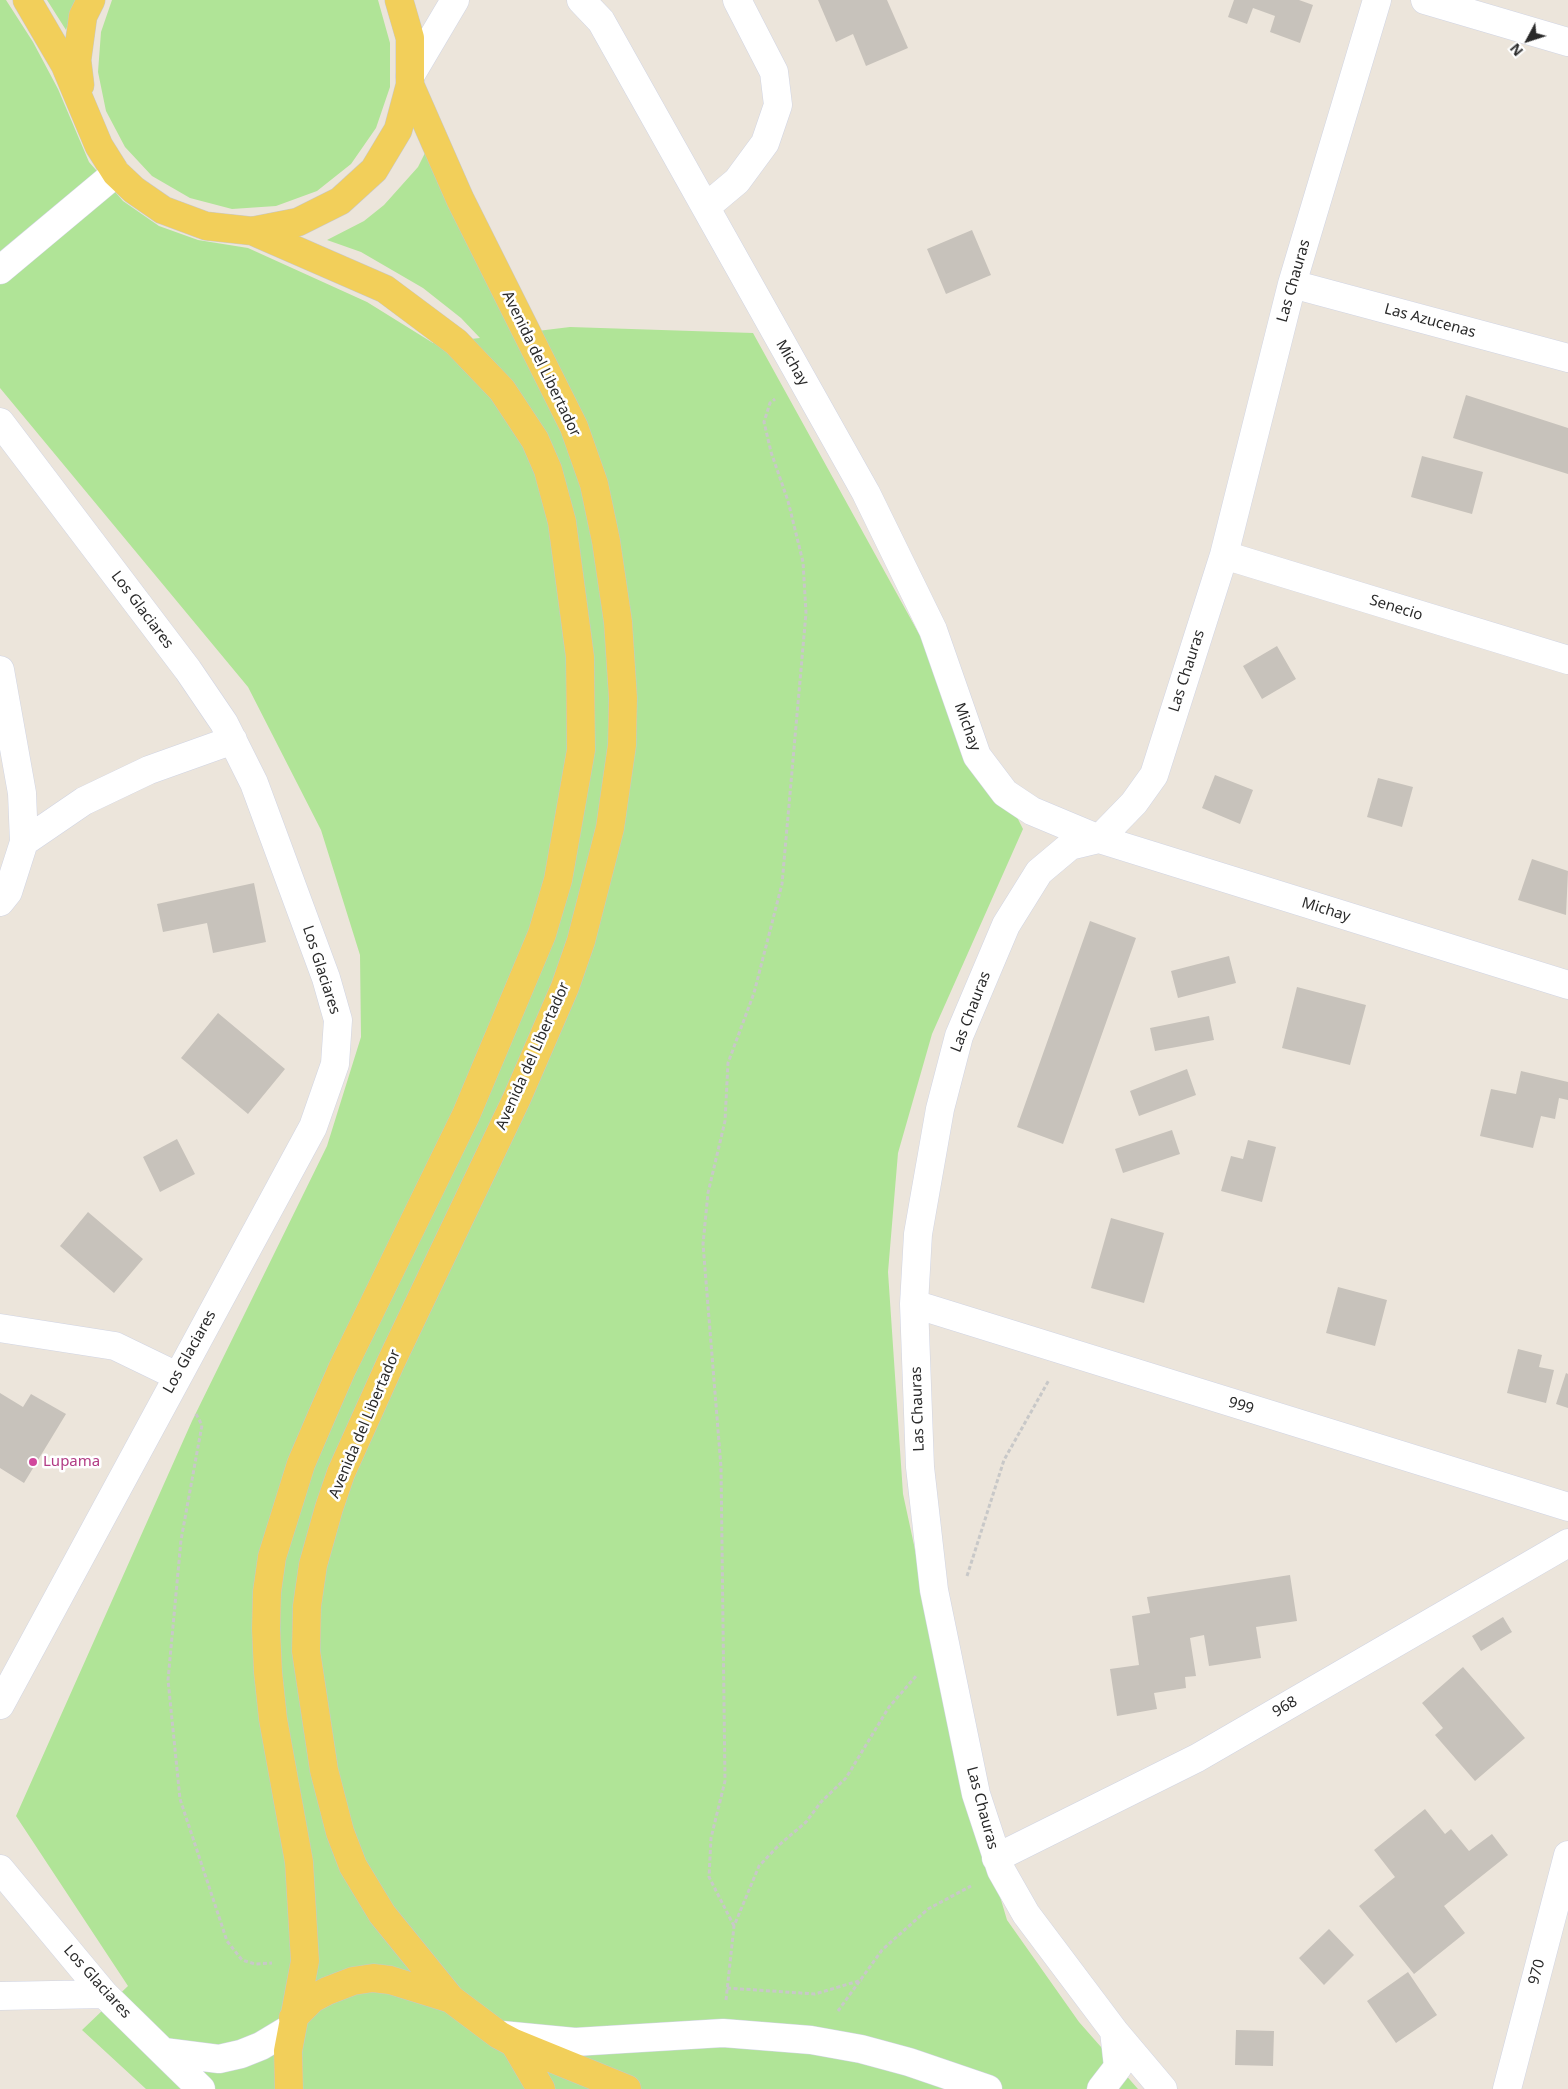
<!DOCTYPE html>
<style>
body{margin:0}
#map{position:relative;width:1568px;height:2089px;overflow:hidden;background:#ece5db;font-family:"Noto Sans",sans-serif}
canvas{display:block}
.north{position:absolute;left:1503px;top:15px;width:50px;height:50px;-webkit-text-stroke:4px #fff;paint-order:stroke;rotate:230deg;font-size:14px;font-weight:700;line-height:20px;text-align:center;color:#2a2a2a}
.north::after{content:'';display:block;margin:auto;width:18px;height:22px;background:#2a2a2a;clip-path:polygon(50% 0,100% 100%,50% 72%,0 100%)}
</style>
<div id="map">
<canvas width="1568" height="2089"></canvas>
<div class="north">N</div>
</div>
<script>
const ctx = document.querySelector('canvas').getContext('2d');
ctx.lineJoin = 'round';
function paint(path, color) { ctx.fillStyle = color; ctx.fill(path, 'evenodd'); }
const toPath = rows => new Path2D(rows.map(r => 'M' + r).join(''));
function strokePath(path, color, width, dash) { ctx.strokeStyle = color; ctx.lineWidth = width; ctx.lineCap = dash ? 'butt' : 'round'; ctx.setLineDash(dash || []); ctx.stroke(path); }
function drawText(font, color, halo, rows, align = 'center') {
  ctx.font = font + ' "Noto Sans",sans-serif'; ctx.lineWidth = 5; ctx.setLineDash([]); ctx.textBaseline = 'middle'; ctx.strokeStyle = halo; ctx.fillStyle = color; for (const [text, x, y, turn = 0] of rows) {
    ctx.save(); ctx.translate(x, y); ctx.rotate((+turn || 0) * Math.PI / 180); ctx.textAlign = isNaN(turn) ? turn : align; if (halo) ctx.strokeText(text, 0, 0); ctx.fillText(text, 0, 0); ctx.restore();
  }
}
const green = toPath([
 [0,0,6,0,33,42,58,89,89,162,123,201,159,226,198,240,248,248,367,302,433,343,480,338,461,318,423,288,361,252,327,240,364,221,384,205,418,167,426,151,513,334,570,327,753,333,982,748,1023,829,932,1034,898,1153,888,1272,903,1494,963,1772,1007,1920,1079,2022,1138,2089,146,2089,82,2030,128,1986,16,1816,192,1421,327,1146,361,1037,360,955,321,830,248,687,0,388],
 [47,0,76,0,66,30],
 [112,0,378,0,390,43,390,87,376,128,351,164,317,191,276,206,232,209,190,198,152,176,125,147,106,111,98,72,101,32]
]);
const building = toPath([
 [818,0,887,0,908,48,866,66,853,34,836,42],
 [1234,0,1299,0,1313,5,1300,43,1270,32,1275,16,1253,8,1247,24,1228,17],
 [972,230,991,275,946,294,927,249],
 [1466,395,1568,428,1568,474,1453,438],
 [1422,456,1483,472,1472,514,1411,497],
 [1277,646,1296,679,1262,699,1243,666],
 [1215,775,1253,790,1240,824,1202,808],
 [1378,778,1413,787,1402,827,1367,817],
 [1532,859,1568,871,1566,915,1518,900],
 [254,883,266,942,213,953,207,923,163,932,157,904],
 [1090,921,1136,938,1063,1144,1017,1127],
 [1229,956,1236,983,1178,998,1171,971],
 [1297,987,1366,1005,1350,1065,1282,1048],
 [218,1013,285,1069,248,1114,181,1058],
 [1209,1016,1214,1040,1155,1051,1150,1028],
 [1187,1069,1196,1095,1139,1116,1130,1091],
 [1521,1071,1568,1082,1568,1100,1559,1098,1555,1119,1541,1116,1533,1148,1480,1136,1491,1089,1516,1094],
 [1172,1130,1180,1154,1123,1173,1115,1149],
 [177,1139,195,1174,160,1192,143,1157],
 [1248,1140,1276,1147,1262,1202,1221,1191,1231,1156,1243,1159],
 [88,1212,143,1259,114,1293,60,1246],
 [1111,1218,1164,1233,1144,1303,1091,1288],
 [1338,1287,1387,1300,1375,1346,1326,1333],
 [1518,1349,1542,1355,1539,1367,1554,1370,1546,1403,1507,1393],
 [1566,1373,1568,1374,1568,1408,1556,1404],
 [0,1393,23,1407,31,1394,66,1414,24,1483,0,1468],
 [1290,1575,1297,1621,1256,1627,1261,1658,1209,1666,1204,1635,1190,1638,1196,1676,1185,1677,1186,1688,1154,1693,1157,1709,1117,1716,1110,1669,1139,1665,1132,1616,1150,1613,1147,1597],
 [1503,1617,1512,1632,1481,1651,1472,1636],
 [1463,1667,1525,1738,1475,1781,1435,1735,1443,1728,1422,1703],
 [1425,1809,1445,1834,1451,1829,1469,1851,1492,1834,1508,1855,1444,1906,1465,1933,1414,1974,1359,1906,1395,1877,1374,1850],
 [1329,1929,1354,1955,1324,1985,1299,1958],
 [1408,1972,1437,2015,1396,2043,1367,2001],
 [1236,2030,1274,2031,1273,2066,1235,2065]
]);
const path = toPath([
 [196,1414,202,1425,181,1540,168,1680,180,1799,227,1941,242,1960,255,1964,272,1963],
 [967,1576,1004,1460,1049,1380],
 [734,1926,709,1877,711,1838,725,1781,721,1467,703,1244,708,1193,725,1121,728,1063,754,993,782,884,806,613,803,562,788,501,771,452,764,422,770,403,775,399],
 [727,1988,815,1994,862,1980],
 [726,2000,734,1926,759,1866,779,1845,806,1822,821,1802,846,1778,889,1707,917,1675],
 [838,2011,882,1950,928,1909,971,1886]
]);
const minor = toPath([
 [581,0,601,21,866,493,933,630,977,756,1005,793,1032,811,1099,839,1568,985],
 [1425,0,1568,42],
 [706,207,737,181,765,143,778,105,774,72,737,0],
 [0,270,116,173],
 [1292,284,1568,358],
 [0,422,188,670,224,723,254,783,326,978,338,1020,335,1064,313,1127,0,1705],
 [1224,555,1568,660],
 [0,670,22,793,24,842,8,892,0,902],
 [24,842,84,801,149,770,233,740],
 [914,1304,1568,1507],
 [0,1328,115,1346,177,1376],
 [996,1858,1197,1758,1568,1543],
 [0,1869,104,1994,201,2089],
 [0,1996,104,1994],
 [502,2035,575,2042,723,2033,811,2040,861,2049,909,2062,988,2089],
 [164,2052,219,2059,241,2054,261,2046,291,2028],
 [1101,2089,1118,2067,1114,2031],
 [1163,2089,1114,2031,1026,1914,1001,1870,976,1794,934,1590,920,1467,914,1304,918,1234,940,1109,959,1036,1006,925,1039,872,1070,846,1099,839,1134,803,1154,775,1224,555,1292,284,1377,0],
 [1507,2089,1568,1855]
]);
const tertiary = toPath([
 [410,76,455,0]
]);
const primary = toPath([
 [27,0,65,65,99,146,116,173,134,190,163,210,206,226,252,231,298,222,340,201,374,170,398,130,410,85,410,38,399,0],
 [80,85,77,60,83,16,91,0],
 [410,85,460,199,574,427,594,484,606,541,618,622,623,698,622,745,610,828,581,941,565,987,517,1098,391,1362,341,1473,329,1508,313,1565,307,1606,306,1651,324,1770,340,1832,353,1866,382,1914,451,1999,499,2035,514,2043,627,2089],
 [252,231,385,289,456,342,502,390,535,440,548,470,562,522,580,657,581,750,558,880,542,934,466,1115,342,1369,322,1415,301,1464,272,1557,267,1592,266,1629,268,1672,273,1719,299,1862,305,1961,288,2051,289,2089],
 [293,2018,312,1999,327,1991,353,1981,373,1978,390,1980,451,1999],
 [514,2043,541,2089]
]);
const markers = [
 [33,1462,5,"#d1479c"]
];
const streetNames = [
 ["Las Chauras",1294,281,-74],
 ["Las Azucenas",1430,321,15],
 ["Michay",792,363,60],
 ["Avenida del Libertador",541,364,64],
 ["Senecio",1396,608,17],
 ["Los Glaciares",142,610,53],
 ["Las Chauras",1187,671,-72],
 ["Michay",967,727,70],
 ["Michay",1326,910,17],
 ["Los Glaciares",321,970,72],
 ["Las Chauras",971,1012,-69],
 ["Avenida del Libertador",533,1056,-66],
 ["Los Glaciares",190,1352,-61],
 ["999",1241,1406,17],
 ["Las Chauras",918,1409,-92],
 ["Avenida del Libertador",365,1424,-67],
 ["968",1285,1707,-30],
 ["Las Chauras",982,1808,75],
 ["970",1537,1972,-75],
 ["Los Glaciares",97,1982,48]
];
const hotelNames = [
 ["Lupama",43,1462]
];
paint(green, '#b0e497');
paint(building, '#c7c2bb');
strokePath(minor, '#d0d4e3', 29);
strokePath(tertiary, '#d0d4e3', 29);
strokePath(primary, '#c8c8c8', 29);
strokePath(path, '#c8c8c8', 3, [4, 2.5]);
strokePath(minor, '#fff', 28);
strokePath(tertiary, '#fff', 28);
strokePath(primary, '#f2cf5a', 28);
for (const [x, y, r, color] of markers) { const dot = new Path2D(); dot.arc(x, y, r, 0, 2 * Math.PI); ctx.fillStyle = color; ctx.fill(dot); strokePath(dot, '#fff', 2); }
drawText('15px', '#2a2a2a', '#fff', streetNames);
drawText('15px', '#b23c85', '#fff', hotelNames, 'left');
</script>
